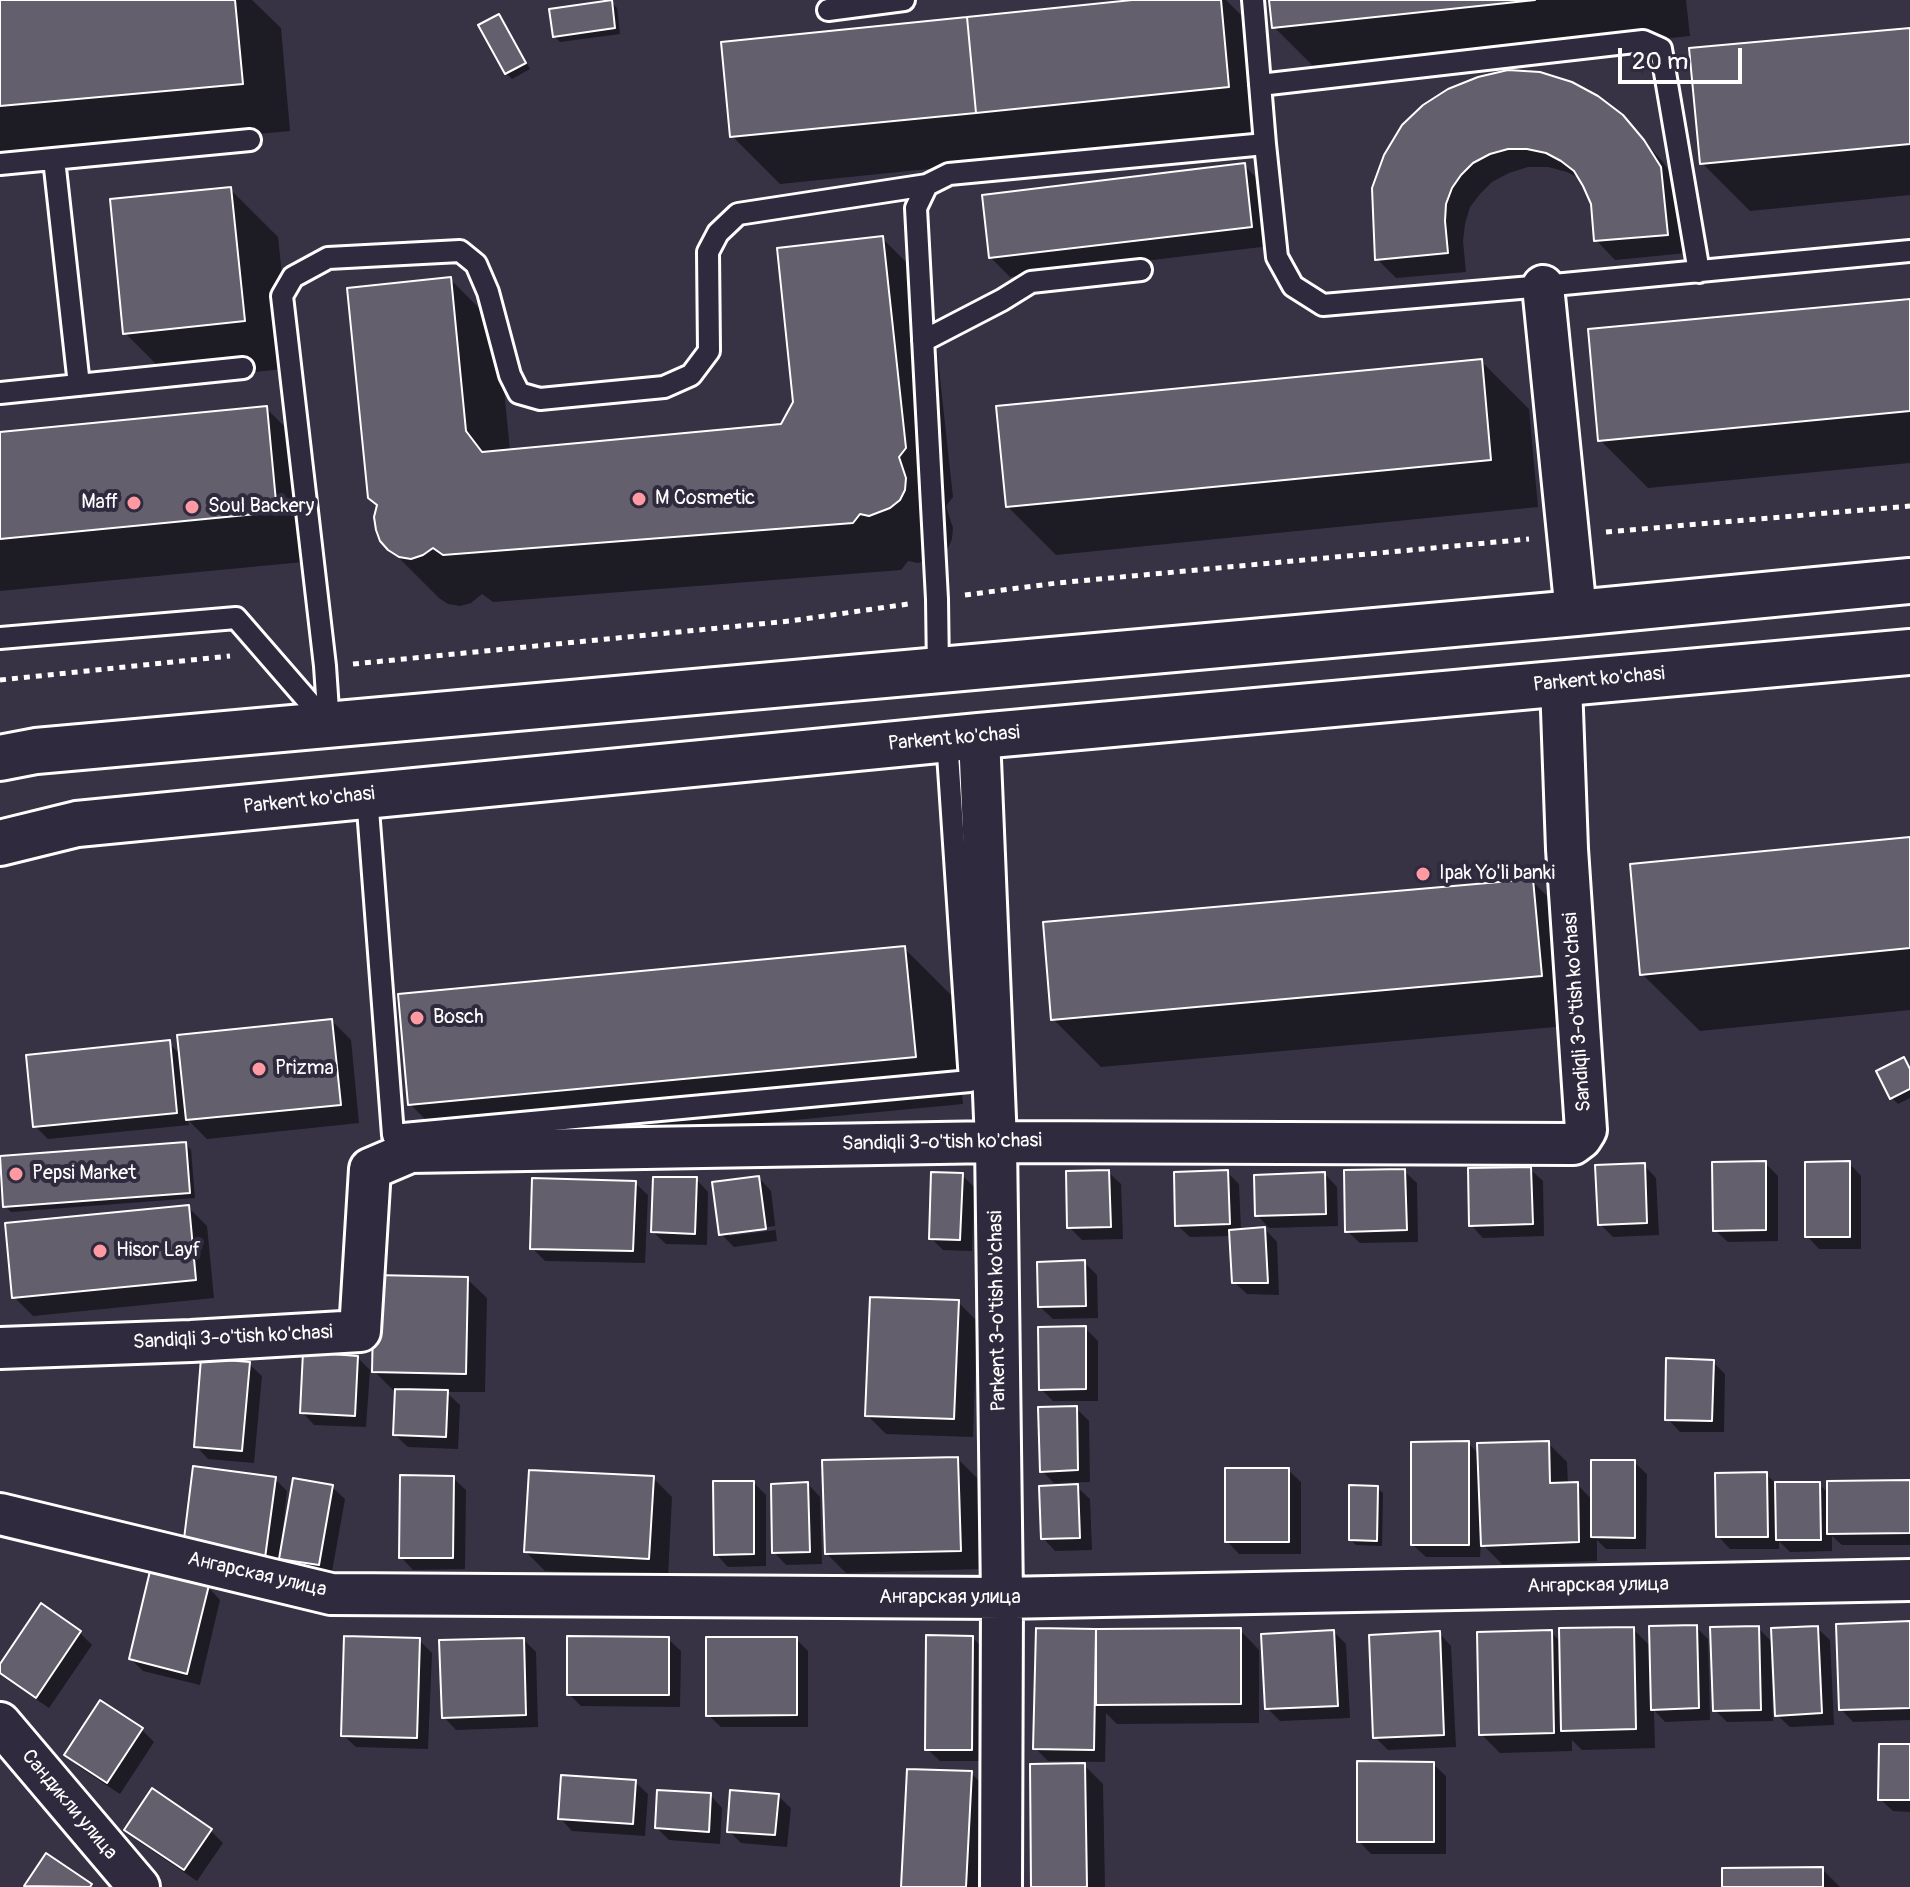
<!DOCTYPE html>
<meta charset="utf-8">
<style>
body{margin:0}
#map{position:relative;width:1910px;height:1887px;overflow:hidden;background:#373345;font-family:Pangolin,sans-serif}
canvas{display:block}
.scale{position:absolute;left:1618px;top:48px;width:124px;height:36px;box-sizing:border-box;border:4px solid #fff;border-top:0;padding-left:10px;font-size:24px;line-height:28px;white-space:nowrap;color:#fff;-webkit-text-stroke:6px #2f2a3d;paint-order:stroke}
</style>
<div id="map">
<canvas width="1910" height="1887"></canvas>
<div class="scale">20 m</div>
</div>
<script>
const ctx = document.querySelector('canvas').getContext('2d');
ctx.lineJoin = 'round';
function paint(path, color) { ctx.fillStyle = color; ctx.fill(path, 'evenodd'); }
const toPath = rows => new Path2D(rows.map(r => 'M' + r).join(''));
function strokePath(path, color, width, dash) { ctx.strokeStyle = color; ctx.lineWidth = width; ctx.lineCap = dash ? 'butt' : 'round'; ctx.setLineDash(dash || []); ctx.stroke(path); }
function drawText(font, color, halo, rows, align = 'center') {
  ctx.font = font + ' Pangolin,sans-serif'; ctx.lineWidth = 8; ctx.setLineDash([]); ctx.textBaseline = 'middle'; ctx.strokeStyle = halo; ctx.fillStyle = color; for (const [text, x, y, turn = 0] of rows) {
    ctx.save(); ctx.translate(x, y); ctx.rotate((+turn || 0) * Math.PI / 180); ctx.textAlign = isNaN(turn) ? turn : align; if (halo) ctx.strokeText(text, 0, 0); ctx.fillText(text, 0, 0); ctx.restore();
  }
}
const shadow = toPath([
 [21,0,252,0,281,28,290,131,0,158,0,2],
 [1151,0,1226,0,1267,41,1276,134,780,184,732,136],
 [1271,0,1686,0,1690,36,1322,75,1274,27],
 [611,2,617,8,620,34,560,42,554,36],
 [499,16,504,22,530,69,512,79,506,73],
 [1910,30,1910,195,1750,211,1702,163],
 [1622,117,1663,162,1680,188,1687,253,1615,260,1596,240,1593,203,1581,179,1567,172,1548,167,1528,167,1509,173,1492,182,1480,194,1470,207,1465,224,1463,241,1466,272,1396,278,1377,259,1386,155],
 [1244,165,1263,185,1270,246,1010,277,991,258],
 [230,189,278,237,292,368,173,381,125,333],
 [882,238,930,286,953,497,946,506,953,528,952,539,948,548,938,556,918,563,908,561,901,570,493,602,482,594,471,603,460,606,448,604,439,598,390,549,450,279,498,327,510,451,782,425],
 [1910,301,1910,463,1648,488,1600,440],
 [1481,361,1529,409,1538,507,1056,555,1008,507],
 [266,408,314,456,324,560,0,591,0,434],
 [1910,839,1910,1010,1700,1031,1642,974],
 [1532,881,1580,929,1589,1024,1101,1067,1053,1019],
 [904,948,952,996,963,1104,458,1152,410,1104],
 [332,1021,351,1040,359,1123,207,1139,188,1120,189,1125,48,1139,35,1126,169,1043,181,1055],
 [1904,1060,1910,1066,1910,1098,1898,1104,1892,1098],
 [186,1144,191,1150,195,1198,11,1212,5,1206],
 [1765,1163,1778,1176,1778,1241,1728,1242,1715,1230],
 [1849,1163,1861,1176,1861,1249,1819,1249,1807,1236],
 [1644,1165,1656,1178,1659,1235,1613,1237,1600,1224],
 [1530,1169,1543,1181,1544,1236,1483,1238,1471,1225],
 [1404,1171,1417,1183,1418,1242,1360,1243,1347,1231],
 [1108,1172,1121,1184,1123,1239,1082,1240,1069,1227],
 [1227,1172,1239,1184,1241,1231,1265,1229,1277,1242,1279,1295,1247,1294,1234,1282,1231,1236,1190,1237,1177,1225],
 [1325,1174,1337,1187,1338,1226,1269,1228,1257,1215],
 [962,1175,974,1187,972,1251,943,1250,931,1238],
 [759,1178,771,1191,777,1241,734,1247,721,1234],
 [775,1226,776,1230,729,1236,729,1232],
 [696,1179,708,1192,707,1245,666,1244,653,1232],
 [635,1183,648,1195,645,1263,545,1261,532,1248],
 [188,1207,207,1226,214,1298,33,1316,14,1297],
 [1084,1262,1097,1275,1098,1318,1053,1319,1040,1307],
 [467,1279,487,1298,485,1392,446,1392,460,1405,458,1449,408,1447,395,1435,397,1390,393,1390,374,1371],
 [958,1302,977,1321,973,1437,886,1434,867,1415],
 [1086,1329,1098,1341,1098,1401,1053,1401,1041,1389],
 [358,1358,370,1370,366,1427,314,1425,302,1412],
 [1713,1362,1725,1374,1724,1432,1680,1432,1668,1419],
 [249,1364,262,1376,254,1463,208,1459,196,1446],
 [1076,1408,1089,1421,1090,1482,1054,1483,1042,1471],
 [1468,1443,1480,1455,1548,1443,1567,1462,1568,1485,1577,1484,1593,1501,1634,1462,1647,1474,1646,1549,1606,1549,1597,1540,1597,1561,1502,1564,1481,1543,1480,1557,1426,1557,1413,1545],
 [958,1459,977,1478,979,1569,846,1573,827,1554],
 [1288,1470,1301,1482,1301,1554,1239,1554,1227,1541],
 [1766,1474,1776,1484,1819,1484,1829,1494,1910,1482,1910,1545,1842,1545,1832,1536,1832,1551,1790,1552,1779,1541,1779,1549,1730,1549,1718,1536],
 [453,1478,466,1490,465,1569,413,1570,401,1557],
 [653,1478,672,1497,668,1577,545,1571,526,1552],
 [275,1479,287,1491,282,1537,285,1537,332,1487,345,1499,331,1577,294,1570,279,1556,277,1570,197,1559],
 [754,1483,766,1495,766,1566,728,1567,716,1554],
 [808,1484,820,1497,822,1564,786,1565,774,1552],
 [1075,1485,1090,1499,1092,1550,1055,1551,1043,1538],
 [1377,1488,1383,1493,1382,1546,1356,1545,1351,1540],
 [208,1587,220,1600,200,1685,143,1671,131,1659],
 [1910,1623,1910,1720,1853,1722,1841,1709],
 [1696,1627,1708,1639,1710,1720,1665,1722,1654,1710,1655,1748,1582,1750,1572,1740,1572,1751,1500,1753,1481,1734,1551,1632,1561,1642,1633,1629,1651,1647],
 [1758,1628,1774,1644,1817,1628,1830,1640,1834,1725,1790,1727,1777,1715,1775,1656,1771,1656,1773,1721,1727,1722,1715,1710],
 [1240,1630,1259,1650,1259,1723,1117,1724,1106,1713,1105,1762,1048,1761,1035,1748,1096,1631],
 [1334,1632,1346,1644,1350,1718,1280,1721,1267,1708],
 [80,1633,92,1645,49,1708,11,1682,0,1672,0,1667],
 [1439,1633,1451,1646,1456,1747,1388,1750,1375,1737],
 [973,1638,985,1650,984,1761,940,1761,927,1749],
 [668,1639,681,1651,680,1707,581,1706,569,1694],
 [796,1639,808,1651,808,1727,721,1727,708,1715],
 [419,1640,432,1653,428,1749,356,1747,343,1735],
 [524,1640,536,1652,538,1727,456,1730,444,1717],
 [141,1729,154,1742,120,1794,79,1767,67,1755],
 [1910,1746,1910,1812,1893,1811,1880,1799],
 [1081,1762,1103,1784,1105,1887,1033,1887],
 [1433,1764,1446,1776,1446,1854,1371,1854,1359,1841],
 [971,1773,990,1792,986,1887,903,1887],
 [635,1782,648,1794,645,1836,572,1831,560,1818],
 [710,1795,722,1808,720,1844,669,1840,657,1828],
 [778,1796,791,1808,787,1847,741,1843,729,1831],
 [126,1830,210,1830,223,1843,197,1881,139,1842],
 [1822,1869,1840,1887,1724,1887]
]);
const building = toPath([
 [0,0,235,0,243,84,0,106,0,0],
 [612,0,615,28,553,37,549,9,612,0],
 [1132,0,1221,0,1229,87,976,113,967,17,1132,0],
 [1269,0,1535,0,1272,28,1269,0],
 [499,14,526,63,505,74,478,25,499,14],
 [967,17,976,113,730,137,721,42,967,17],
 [1910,28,1910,144,1700,164,1689,48,1910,28],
 [1508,70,1540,72,1572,82,1598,96,1623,115,1644,140,1661,167,1668,235,1594,241,1591,204,1583,186,1574,171,1561,161,1546,153,1527,149,1508,149,1490,154,1473,163,1461,175,1452,188,1446,204,1445,221,1448,253,1375,260,1372,188,1384,155,1402,125,1423,105,1448,89,1478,77,1508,70],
 [1245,163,1252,227,989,258,982,195,1245,163],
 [231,187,245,321,123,334,110,199,231,187],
 [883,236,906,448,899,457,906,478,905,490,900,500,890,508,869,516,860,514,853,523,443,555,433,548,423,555,411,559,399,557,388,550,380,541,376,530,374,517,377,505,368,498,347,288,451,277,466,431,482,452,781,424,793,402,777,248,883,236],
 [1910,299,1910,411,1598,441,1588,329,1910,299],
 [1482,359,1491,460,1006,507,996,406,1482,359],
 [267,406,277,512,0,539,0,432,267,406],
 [1910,837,1910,948,1640,975,1630,864,1910,837],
 [1533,879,1542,976,1051,1020,1043,922,1533,879],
 [905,946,916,1057,408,1105,398,994,905,946],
 [332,1019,341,1105,186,1120,177,1035,332,1019],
 [170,1040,177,1113,33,1127,26,1055,170,1040],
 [1904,1057,1910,1069,1910,1089,1890,1099,1876,1071,1904,1057],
 [186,1142,190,1193,3,1207,0,1156,186,1142],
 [1766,1161,1766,1230,1713,1231,1712,1162,1766,1161],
 [1850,1161,1850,1237,1805,1237,1805,1162,1850,1161],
 [1645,1163,1647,1223,1598,1225,1595,1165,1645,1163],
 [1531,1167,1533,1224,1469,1226,1468,1168,1531,1167],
 [1405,1169,1407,1230,1345,1232,1344,1170,1405,1169],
 [1109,1170,1111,1227,1067,1228,1066,1171,1109,1170],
 [1228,1170,1230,1224,1175,1226,1174,1172,1228,1170],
 [931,1172,963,1173,960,1240,929,1239,931,1172],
 [1325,1172,1326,1214,1255,1216,1254,1175,1325,1172],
 [759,1176,766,1229,719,1235,712,1182,759,1176],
 [653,1177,697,1177,695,1234,651,1232,653,1177],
 [532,1178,636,1181,633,1251,530,1249,532,1178],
 [189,1205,196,1280,12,1298,5,1223,189,1205],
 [1265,1227,1268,1283,1232,1283,1229,1230,1265,1227],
 [1085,1260,1086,1306,1038,1307,1037,1262,1085,1260],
 [374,1275,468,1277,466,1374,372,1372,374,1275],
 [870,1297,959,1300,954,1419,865,1416,870,1297],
 [1086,1326,1086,1389,1039,1390,1038,1327,1086,1326],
 [303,1352,358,1356,355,1416,300,1413,303,1352],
 [201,1358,250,1362,242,1451,194,1447,201,1358],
 [1666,1358,1714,1360,1712,1421,1665,1420,1666,1358],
 [395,1389,448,1390,446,1437,393,1435,395,1389],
 [1077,1406,1078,1470,1040,1472,1038,1407,1077,1406],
 [1469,1441,1469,1545,1411,1545,1411,1442,1469,1441],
 [1549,1441,1550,1483,1578,1482,1579,1542,1481,1546,1477,1443,1549,1441],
 [958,1457,961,1551,825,1554,822,1460,958,1457],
 [1591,1460,1635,1460,1635,1538,1591,1537,1591,1460],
 [193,1466,276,1477,265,1558,183,1547,193,1466],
 [1225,1468,1289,1468,1289,1542,1225,1542,1225,1468],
 [529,1470,654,1476,649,1559,524,1552,529,1470],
 [1767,1472,1768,1537,1716,1537,1715,1473,1767,1472],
 [400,1475,454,1476,453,1558,399,1558,400,1475],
 [293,1478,333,1485,319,1565,279,1559,293,1478],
 [1910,1480,1910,1533,1827,1534,1827,1481,1910,1480],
 [713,1481,754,1481,754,1554,714,1555,713,1481],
 [808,1482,810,1552,772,1553,771,1484,808,1482],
 [1775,1482,1820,1482,1821,1540,1776,1540,1775,1482],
 [1078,1484,1080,1538,1041,1539,1039,1486,1078,1484],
 [1349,1485,1378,1486,1377,1541,1349,1540,1349,1485],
 [150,1571,209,1585,187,1674,129,1659,150,1571],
 [41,1603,81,1631,36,1698,0,1673,0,1664,41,1603],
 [1910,1621,1910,1708,1839,1710,1836,1624,1910,1621],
 [1697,1625,1699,1708,1651,1710,1649,1626,1697,1625],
 [1759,1626,1761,1710,1713,1711,1710,1627,1759,1626],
 [1818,1626,1822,1713,1775,1716,1771,1628,1818,1626],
 [1634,1627,1636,1729,1561,1731,1559,1628,1634,1627],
 [1036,1628,1096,1629,1094,1750,1033,1749,1036,1628],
 [1241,1628,1241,1704,1096,1705,1096,1629,1241,1628],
 [1334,1630,1338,1706,1265,1709,1261,1634,1334,1630],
 [1552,1630,1554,1733,1479,1735,1477,1632,1552,1630],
 [1440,1631,1444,1735,1373,1738,1369,1635,1440,1631],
 [926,1635,973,1636,972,1750,925,1750,926,1635],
 [344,1636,420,1638,417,1738,341,1736,344,1636],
 [567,1636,669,1637,669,1695,567,1695,567,1636],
 [706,1637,797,1637,797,1715,706,1716,706,1637],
 [524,1638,526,1715,442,1718,439,1640,524,1638],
 [100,1700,143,1728,107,1783,64,1755,100,1700],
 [1879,1744,1910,1744,1910,1800,1878,1800,1879,1744],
 [1357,1761,1434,1762,1434,1842,1357,1842,1357,1761],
 [1085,1763,1087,1887,1031,1887,1030,1764,1085,1763],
 [907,1769,972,1771,966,1887,901,1887,907,1769],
 [561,1775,636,1780,633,1824,558,1819,561,1775],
 [152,1788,212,1829,184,1870,124,1830,152,1788],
 [657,1790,711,1793,709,1832,655,1828,657,1790],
 [730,1790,779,1794,775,1835,727,1832,730,1790],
 [46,1853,92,1884,90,1887,24,1886,46,1853],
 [1823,1867,1823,1887,1722,1887,1722,1868,1823,1867]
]);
const path = toPath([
 [1606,532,1910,506],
 [965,595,1057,583,1529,539],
 [353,664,790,621,908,604],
 [0,680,230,656]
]);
const service = toPath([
 [1253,0,1265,144,1277,257,1293,286,1323,305,1543,286,1910,251],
 [828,10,904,0],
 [1260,85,1643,41,1661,49,1699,272],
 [54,159,79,385],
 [0,164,250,140],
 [923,341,1002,300,1031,282,1141,270],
 [0,393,243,368],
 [0,638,236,618,329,725],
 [938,670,937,599,916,208,927,185,949,174,1265,144],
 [329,725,325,666,282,296,293,277,328,258,460,251,476,264,488,292,510,375,519,393,540,399,664,387,691,375,709,351,708,252,718,233,738,214,927,185],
 [367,796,393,1135,970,1081,947,739]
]);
const minor = toPath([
 [1543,286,1576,613],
 [979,736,996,1142,1002,1598,1001,1887],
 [0,1348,191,1341,360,1331,370,1169,410,1152,996,1142,1573,1144,1581,1138,1586,1130,1567,849,1561,683],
 [0,1514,331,1594,1002,1598,1910,1580],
 [0,1723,139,1887]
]);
const primary = toPath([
 [0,758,36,751,1576,613,1910,581],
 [0,843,77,824,979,736,1910,652]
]);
const markers = [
 [639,499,8,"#ff9aa2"],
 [134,503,8,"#ff9aa2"],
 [192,507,8,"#ff9aa2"],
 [1423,874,8,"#ff9aa2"],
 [417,1018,8,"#ff9aa2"],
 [259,1069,8,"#ff9aa2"],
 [16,1174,8,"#ff9aa2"],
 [100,1251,8,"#ff9aa2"]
];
const poiNames = [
 ["M Cosmetic",655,499],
 ["Maff",118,503,"right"],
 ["Soul Backery",208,507],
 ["Ipak Yo'li banki",1439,874],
 ["Bosch",433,1018],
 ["Prizma",275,1069],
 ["Pepsi Market",32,1174],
 ["Hisor Layf",116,1251]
];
const streetNames = [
 ["Parkent ko'chasi",1599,680,-5],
 ["Parkent ko'chasi",954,739,-5],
 ["Parkent ko'chasi",309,801,-6],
 ["Sandiqli 3-o'tish ko'chasi",1578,1012,-94],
 ["Sandiqli 3-o'tish ko'chasi",942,1143,-1],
 ["Parkent 3-o'tish ko'chasi",998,1311,-91],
 ["Sandiqli 3-o'tish ko'chasi",233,1338,-3],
 ["Ангарская улица",257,1575,13],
 ["Ангарская улица",1598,1586,-1],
 ["Ангарская улица",950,1598],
 ["Сандикли улица",69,1805,50]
];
paint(shadow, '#0007');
paint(building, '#635f6d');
strokePath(building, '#fff', 2);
strokePath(service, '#fff', 26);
strokePath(minor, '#fff', 46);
strokePath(primary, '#fff', 50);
strokePath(path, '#fff', 5, [6, 6]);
strokePath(service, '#2f2a3d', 20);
strokePath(minor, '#2f2a3d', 40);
strokePath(primary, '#2f2a3d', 44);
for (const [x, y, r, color] of markers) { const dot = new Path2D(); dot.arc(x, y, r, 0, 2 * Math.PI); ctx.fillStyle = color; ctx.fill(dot); strokePath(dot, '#2f2a3d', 3); }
drawText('20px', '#fff', '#2f2a3d', poiNames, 'left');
drawText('20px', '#fff', '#2f2a3d', streetNames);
</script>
